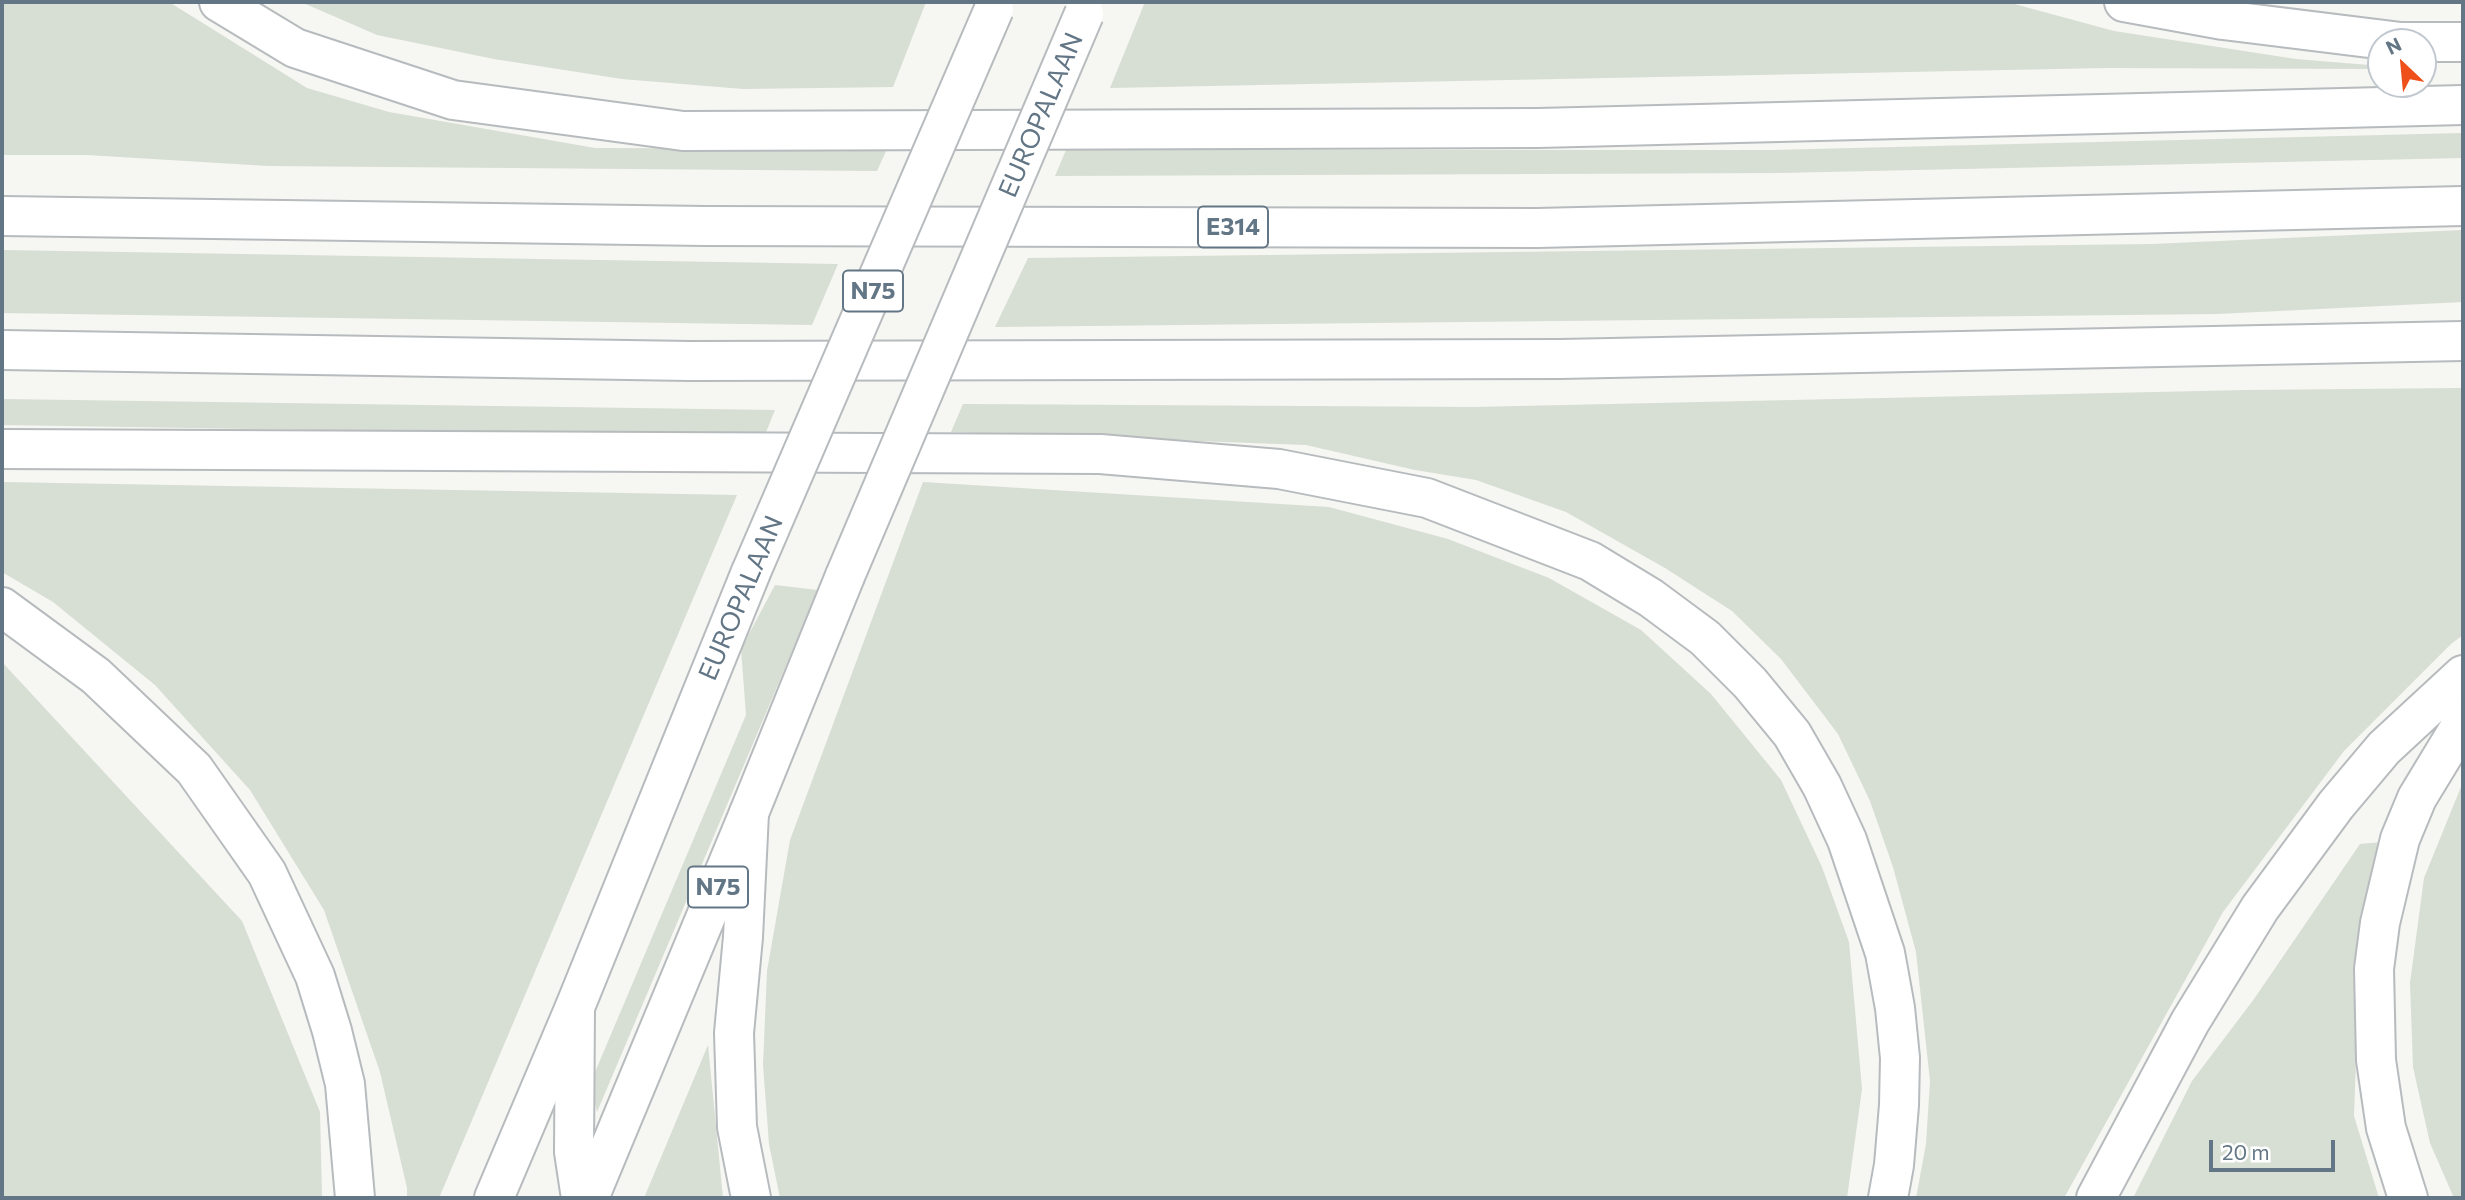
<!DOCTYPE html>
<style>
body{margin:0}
#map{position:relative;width:2465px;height:1200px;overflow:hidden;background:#f6f6f2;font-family:Commissioner,sans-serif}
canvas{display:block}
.frame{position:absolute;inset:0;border:4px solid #637686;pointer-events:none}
.north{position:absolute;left:2367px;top:28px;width:70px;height:70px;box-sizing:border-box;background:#fff;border:2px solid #c1c8cf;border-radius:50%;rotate:334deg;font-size:19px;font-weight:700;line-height:28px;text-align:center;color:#637686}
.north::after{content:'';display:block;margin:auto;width:24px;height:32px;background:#ef4f1a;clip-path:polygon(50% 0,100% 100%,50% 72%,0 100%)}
.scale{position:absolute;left:2209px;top:1140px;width:126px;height:32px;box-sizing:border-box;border:4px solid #637686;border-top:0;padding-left:9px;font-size:21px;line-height:24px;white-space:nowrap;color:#637686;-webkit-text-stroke:5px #fff;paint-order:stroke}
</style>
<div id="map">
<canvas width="2465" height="1200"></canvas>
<div class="frame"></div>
<div class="north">N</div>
<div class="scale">20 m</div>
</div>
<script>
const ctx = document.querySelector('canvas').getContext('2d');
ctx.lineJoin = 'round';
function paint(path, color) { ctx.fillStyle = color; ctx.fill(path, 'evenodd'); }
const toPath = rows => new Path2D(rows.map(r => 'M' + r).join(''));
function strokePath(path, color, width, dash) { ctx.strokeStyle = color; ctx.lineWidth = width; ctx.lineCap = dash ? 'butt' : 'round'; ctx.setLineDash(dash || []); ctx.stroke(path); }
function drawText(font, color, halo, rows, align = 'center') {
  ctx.font = font + ' Commissioner,sans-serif'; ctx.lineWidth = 7; ctx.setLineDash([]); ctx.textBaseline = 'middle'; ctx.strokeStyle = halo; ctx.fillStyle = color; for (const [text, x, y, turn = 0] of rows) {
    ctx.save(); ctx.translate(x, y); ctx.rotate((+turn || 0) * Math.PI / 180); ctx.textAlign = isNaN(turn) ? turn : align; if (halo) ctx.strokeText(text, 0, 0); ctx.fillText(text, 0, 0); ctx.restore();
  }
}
const green = toPath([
 [2,2,169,2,307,88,389,112,595,148,887,149,877,171,268,166,87,155,2,155],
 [301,2,926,2,893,87,743,89,622,79,494,59,377,35],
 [1145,2,2007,2,2114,31,2296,59,2381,66,2381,69,2106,68,1110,88],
 [2463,133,2463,158,1779,173,1055,176,1066,150,1772,150],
 [2463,230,2463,302,2217,314,995,327,1028,258,2152,244],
 [2,250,838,264,812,325,2,313],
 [2463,388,2463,635,2451,644,2344,751,2223,912,2064,1198,1916,1198,1926,1144,1930,1081,1916,952,1893,867,1870,801,1838,734,1781,659,1732,611,1665,568,1566,512,1476,480,1415,470,1306,445,951,432,963,404,1474,407,2246,390],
 [2,399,775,410,764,437,2,425],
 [2,482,737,495,439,1198,407,1198,407,1188,380,1072,324,910,250,790,155,685,53,602,2,572],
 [923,482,1329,507,1448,539,1549,578,1641,630,1711,694,1781,780,1822,867,1849,942,1862,1089,1847,1198,780,1198,769,1144,763,1065,767,971,790,840],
 [775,585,818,590,597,1112,590,1084,746,715,741,649],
 [2,662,242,921,320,1112,322,1198,2,1198],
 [2463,782,2463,1198,2454,1198,2430,1143,2413,1067,2410,983,2424,878],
 [2382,842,2366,898,2358,1005,2354,1116,2379,1198,2133,1198,2192,1081,2254,999,2360,844],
 [708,1045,723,1198,644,1198]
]);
const trunk = toPath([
 [494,1198,575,1007,751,572],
 [589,1198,749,813,845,576]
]);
const motorway = toPath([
 [219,2,295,48,453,100,683,131,1538,128,2463,105],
 [2124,2,2223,20,2401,42,2463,42],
 [2,216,705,226,1537,228,2463,206],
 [2,350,690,361,1560,359,2463,341],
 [2,449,1100,454,1279,469,1427,498,1590,561,1651,598,1705,638,1750,683,1792,734,1822,786,1847,840,1885,953,1895,1008,1900,1058,1899,1105,1894,1165,1888,1198],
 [2,607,96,676,194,769,267,873,315,976,332,1031,345,1084,355,1198],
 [749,813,743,937,734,1033,737,1127,751,1198],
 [575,1007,574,1152,581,1198],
 [2096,1198,2190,1022,2260,908,2336,805,2384,748,2463,675],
 [2408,1198,2386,1128,2376,1060,2374,969,2380,923,2400,839,2417,798,2463,722]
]);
const trunkBridge = toPath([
 [751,572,994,9],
 [845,576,1084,14]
]);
const shields = [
 [1233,227,70],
 [873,291,60],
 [718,887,60]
];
const shieldNames = [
 ["E314",1233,227],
 ["N75",873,291],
 ["N75",718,887]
];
const streetNames = [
 ["EUROPALAAN",1041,115,-67],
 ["EUROPALAAN",741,598,-67]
];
paint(green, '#d7ded3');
strokePath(trunk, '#b7bbbe', 42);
strokePath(motorway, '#b7bbbe', 42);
strokePath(trunk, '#fff', 38);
strokePath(motorway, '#fff', 38);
strokePath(trunkBridge, '#b7bbbe', 42, []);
strokePath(trunkBridge, '#fff', 38);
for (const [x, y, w] of shields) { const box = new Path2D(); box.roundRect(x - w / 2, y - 20.5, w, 41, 5); ctx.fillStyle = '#fff'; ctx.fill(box); strokePath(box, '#637686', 2); }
drawText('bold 24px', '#637686', null, shieldNames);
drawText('26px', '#637686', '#fff', streetNames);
</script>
